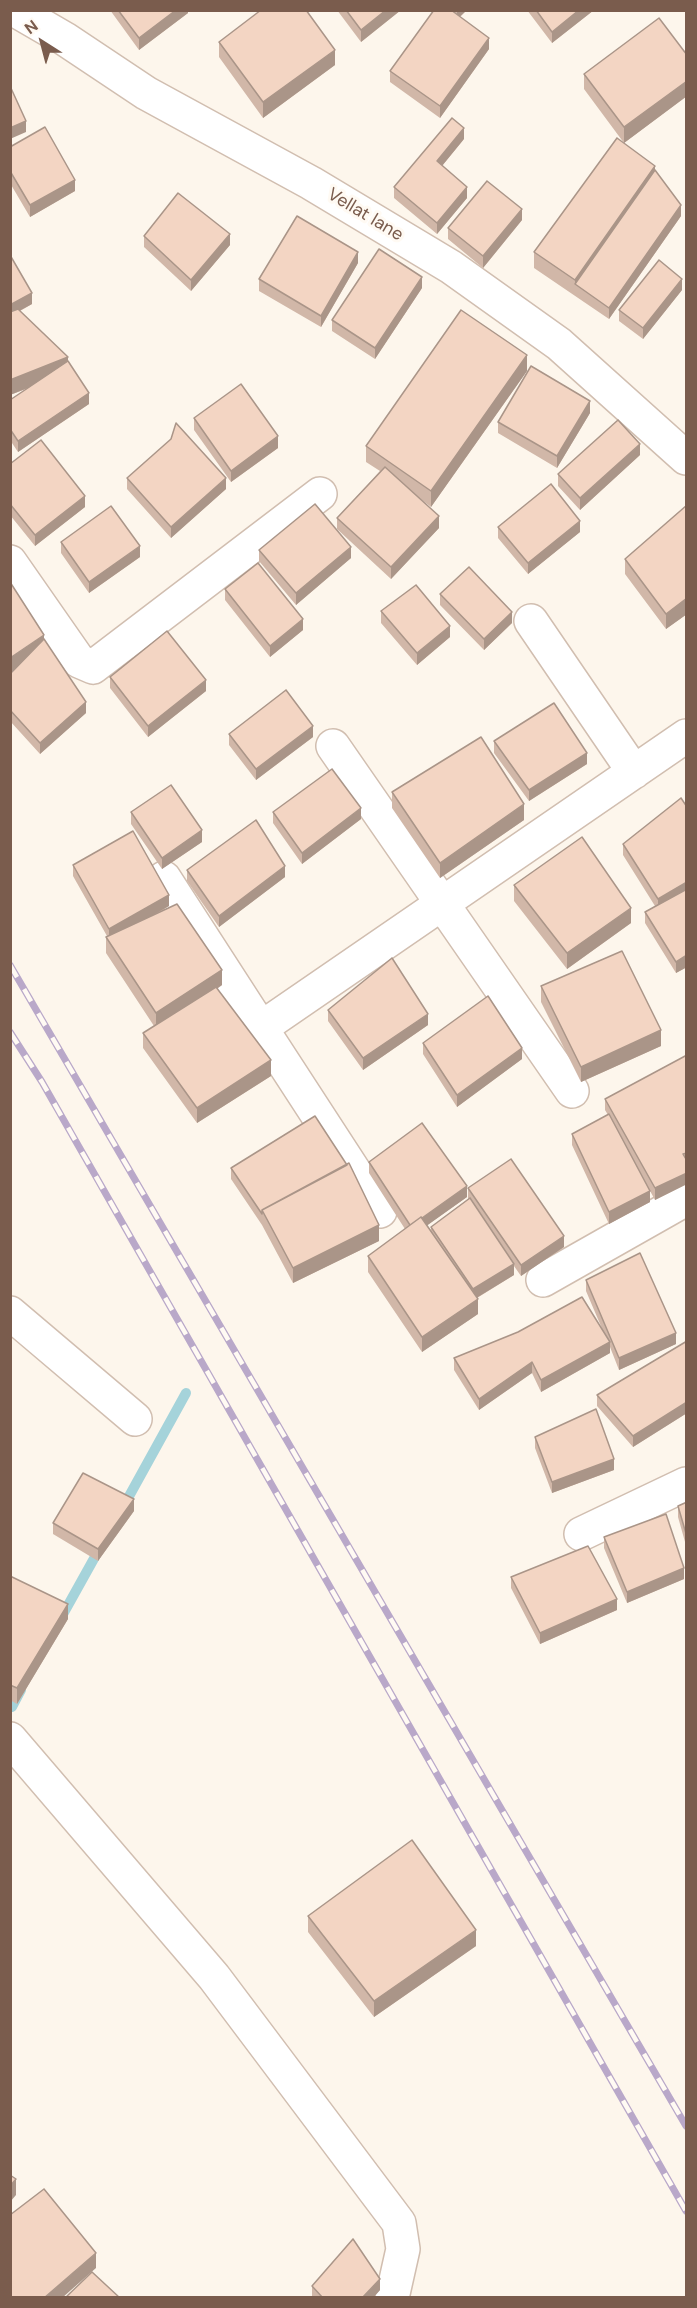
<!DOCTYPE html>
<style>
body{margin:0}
#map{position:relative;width:697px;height:2308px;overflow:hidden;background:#fdf6ec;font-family:"DM Sans",sans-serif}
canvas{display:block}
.frame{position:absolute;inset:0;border:12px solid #7a5c4d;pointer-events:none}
.north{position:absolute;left:12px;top:12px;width:60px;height:60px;-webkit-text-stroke:4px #fffaf3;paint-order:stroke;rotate:324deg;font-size:16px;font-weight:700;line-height:24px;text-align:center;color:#7a5c4d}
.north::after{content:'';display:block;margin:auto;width:21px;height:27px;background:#7a5c4d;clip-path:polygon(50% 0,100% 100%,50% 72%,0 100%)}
</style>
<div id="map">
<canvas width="697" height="2308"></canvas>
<div class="frame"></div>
<div class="north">N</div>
</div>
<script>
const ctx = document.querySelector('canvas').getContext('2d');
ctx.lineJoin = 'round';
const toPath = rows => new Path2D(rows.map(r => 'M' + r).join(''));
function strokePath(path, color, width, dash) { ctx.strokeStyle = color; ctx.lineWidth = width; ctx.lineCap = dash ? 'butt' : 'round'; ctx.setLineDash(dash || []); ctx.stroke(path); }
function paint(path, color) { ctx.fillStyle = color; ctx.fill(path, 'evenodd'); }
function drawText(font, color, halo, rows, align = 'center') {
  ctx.font = font + ' "DM Sans",sans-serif'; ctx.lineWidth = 6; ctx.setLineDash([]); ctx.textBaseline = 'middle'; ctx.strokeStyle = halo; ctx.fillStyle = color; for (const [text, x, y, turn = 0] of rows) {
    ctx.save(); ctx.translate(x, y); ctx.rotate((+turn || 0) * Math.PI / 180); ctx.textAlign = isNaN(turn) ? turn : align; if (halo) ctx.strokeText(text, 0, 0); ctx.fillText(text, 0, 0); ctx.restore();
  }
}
const stream = toPath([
 [122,1509,186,1393],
 [62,1616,101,1546],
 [12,1707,21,1690]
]);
const street = toPath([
 [15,10,65,39,146,93,311,183,451,267,559,344,686,458],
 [10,562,79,661,93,667,320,494],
 [531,621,634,772],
 [333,746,572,1091],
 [164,878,261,1028,686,736],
 [261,1028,380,1211],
 [543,1280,686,1199],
 [10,1313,135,1419],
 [581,1534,686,1484],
 [10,1739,214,1977,399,2223,403,2249,392,2298]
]);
const rail = toPath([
 [10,965,686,2126],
 [10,1032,42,1082,686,2211]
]);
const wall = toPath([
 [110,10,188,10,188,13,139,50],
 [337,10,401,10,361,42],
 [434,10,467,10,460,17,489,49,440,118,390,82,390,71],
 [527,10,594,10,552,43],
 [219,42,335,65,263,118,219,57],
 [687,55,687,96,624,143,584,89,584,74],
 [464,139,442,166,467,198,437,234,394,198,394,187],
 [10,147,75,191,30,217,10,183],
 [655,170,681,216,609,319,534,268,534,252],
 [522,220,483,268,448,239,448,228],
 [144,236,230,245,191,291,144,247],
 [10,255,32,304,20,311,68,361,89,404,18,452,10,440,10,400,26,389,10,395],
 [358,263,321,327,259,291,259,279],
 [422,288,375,359,332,331,332,320],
 [682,290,643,339,619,321,619,310],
 [527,371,431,507,418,497,439,528,391,579,337,529,337,518,380,471,366,462,366,446],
 [590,413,557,468,498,433,498,422],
 [194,418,278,448,231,482,194,430],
 [640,455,580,510,558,486,558,474],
 [10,464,85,507,35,546,10,515],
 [127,478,226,489,171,538,127,489],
 [687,505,687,614,666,629,625,574,625,559],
 [498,527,580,532,528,574,498,538],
 [61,542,140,557,89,593,61,553],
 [259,550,351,558,296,605,259,561],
 [225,589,303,630,270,657,225,600],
 [440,594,512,623,484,650,440,605],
 [381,611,450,637,417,665,381,623],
 [44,639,86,713,40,754,10,721,10,674],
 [110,677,206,691,148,737,110,688],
 [229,734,313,737,256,780,229,745],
 [494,741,587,764,529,801,494,753],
 [392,792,524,820,440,878,392,808],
 [687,807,687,967,676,973,645,923,645,912,655,906,623,855,623,844],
 [131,812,202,842,162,869,131,824],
 [273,812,361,819,302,864,273,823],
 [73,865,169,906,158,913,222,985,217,989,271,1076,197,1123,143,1048,143,1033,154,1026,106,953,106,937,107,936,73,876],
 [187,870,285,877,219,927,187,881],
 [514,885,631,923,567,969,514,901],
 [541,986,661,1046,581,1082,541,1002],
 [328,1010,428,1025,363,1070,328,1021],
 [423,1043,522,1059,457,1107,423,1054],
 [687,1055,687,1184,655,1200,649,1189,650,1202,609,1224,572,1145,572,1134,608,1115,605,1110,605,1099],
 [369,1162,467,1197,427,1225,431,1230,431,1227,468,1199,468,1188,564,1247,521,1276,514,1266,514,1275,477,1298,478,1314,422,1352,368,1272,368,1256,405,1229,369,1173],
 [231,1168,379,1241,293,1283,262,1225,231,1179],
 [687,1219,687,1240,685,1236,685,1220],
 [586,1280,676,1344,619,1370,610,1347,610,1353,541,1392,532,1373,479,1410,454,1370,454,1358,603,1331,586,1291],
 [687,1341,687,1413,633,1447,597,1406,597,1395],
 [535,1437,614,1470,552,1493,535,1448],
 [687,1502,687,1549,678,1517,678,1506],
 [134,1511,98,1561,53,1534,53,1523],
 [604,1537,684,1579,627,1603,604,1548],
 [10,1576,68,1619,17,1704,10,1700],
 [511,1577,617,1610,540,1644,511,1588],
 [308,1916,476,1946,374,2017,308,1932],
 [312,2286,380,2290,373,2298,312,2298]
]);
const shadedWall = toPath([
 [176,10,188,10,188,13,139,50,139,38],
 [386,10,401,10,361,42,361,30],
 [457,10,467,10,457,19],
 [579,10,594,10,552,43,552,32],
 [489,38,489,49,440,118,440,106],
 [335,50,335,65,263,118,263,102],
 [687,81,687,96,624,143,624,127],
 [26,121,26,132,10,139,10,128],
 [464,128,464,139,437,172,437,161],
 [655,166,655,181,575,284,575,280],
 [75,180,75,191,30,217,30,205],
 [467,187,467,198,437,234,437,223],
 [681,205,681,216,609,319,609,308],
 [522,209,522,220,483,268,483,256],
 [230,234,230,245,191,291,191,280],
 [358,252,358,263,321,327,321,316],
 [422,277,422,288,375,359,375,348],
 [682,279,682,290,643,339,643,328],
 [32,293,32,304,10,316,10,305],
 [527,355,527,371,431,507,431,491],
 [68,357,68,372,10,395,10,380],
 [89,393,89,404,18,452,18,441],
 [590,401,590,413,557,468,557,456],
 [278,436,278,448,231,482,231,471],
 [640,444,640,455,580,510,580,498],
 [226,478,226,489,171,538,171,527],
 [85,496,85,507,35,546,35,535],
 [439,516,439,528,391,579,391,567],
 [580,521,580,532,528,574,528,563],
 [140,546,140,557,89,593,89,582],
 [351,547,351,558,296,605,296,593],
 [687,598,687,614,666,629,666,614],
 [512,612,512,623,484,650,484,639],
 [303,619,303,630,270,657,270,646],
 [450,626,450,637,417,665,417,653],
 [44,635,44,651,10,674,10,658],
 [206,680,206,691,148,737,148,726],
 [86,702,86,713,40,754,40,743],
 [313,726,313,737,256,780,256,769],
 [587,753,587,764,529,801,529,790],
 [524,804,524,820,440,878,440,863],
 [361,808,361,819,302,864,302,853],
 [202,830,202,842,162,869,162,858],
 [285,866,285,877,219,927,219,916],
 [687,882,687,893,658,911,658,899],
 [169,895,169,906,109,940,109,929],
 [631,908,631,923,567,969,567,953],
 [687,955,687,967,676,973,676,962],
 [222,970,222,985,156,1029,156,1013],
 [428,1014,428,1025,363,1070,363,1058],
 [661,1030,661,1046,581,1082,581,1067],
 [522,1048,522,1059,457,1107,457,1095],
 [271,1060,271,1076,197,1123,197,1108],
 [687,1173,687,1184,655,1200,655,1188],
 [467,1186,467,1197,411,1237,411,1226],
 [650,1191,650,1202,609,1224,609,1212],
 [379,1225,379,1241,293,1283,293,1268],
 [564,1236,564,1247,521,1276,521,1265],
 [514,1264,514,1275,473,1300,473,1289],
 [478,1299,478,1314,422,1352,422,1337],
 [676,1333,676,1344,619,1370,619,1358],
 [610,1342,610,1353,541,1392,541,1380],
 [532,1362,532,1373,479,1410,479,1399],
 [687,1402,687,1413,633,1447,633,1436],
 [614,1459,614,1470,552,1493,552,1482],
 [134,1499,134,1511,98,1561,98,1549],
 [684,1568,684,1579,627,1603,627,1592],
 [617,1599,617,1610,540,1644,540,1633],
 [68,1604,68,1619,17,1704,17,1688],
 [476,1930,476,1946,374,2017,374,2001],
 [16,2179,16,2195,10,2202,10,2186],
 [96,2253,96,2268,62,2298,44,2298],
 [380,2279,380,2290,373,2298,362,2298]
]);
const building = toPath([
 [118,10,176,10,139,38,118,10],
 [261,10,306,10,335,50,263,102,219,42,261,10],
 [346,10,386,10,361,30,346,10],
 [434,10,451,10,489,38,440,106,390,71,434,10],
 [536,10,579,10,552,32,536,10],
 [659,18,687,55,687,81,624,127,584,74,659,18],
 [10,86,26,121,10,128,10,86],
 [452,118,464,128,437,161,467,187,437,223,394,187,452,118],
 [45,127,75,180,30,205,10,171,10,147,45,127],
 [617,138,655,166,575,280,534,252,617,138],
 [655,170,681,205,609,308,575,284,655,170],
 [487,181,522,209,483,256,448,228,487,181],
 [178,193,230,234,191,280,144,236,178,193],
 [297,216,358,252,321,316,259,279,297,216],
 [379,249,422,277,375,348,332,320,379,249],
 [10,255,32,293,10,305,10,255],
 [659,260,682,279,643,328,619,310,659,260],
 [18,309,68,357,10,380,10,312,18,309],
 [461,310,527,355,431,491,366,446,461,310],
 [68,361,89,393,18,441,10,429,10,400,68,361],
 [531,366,590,401,557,456,498,422,531,366],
 [241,384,278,436,231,471,194,418,241,384],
 [618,420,640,444,580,498,558,474,618,420],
 [176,423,226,478,171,527,127,478,171,439,176,423],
 [41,440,85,496,35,535,10,504,10,464,41,440],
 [385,467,439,516,391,567,337,518,385,467],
 [551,484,580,521,528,563,498,527,551,484],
 [315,504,351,547,296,593,259,550,315,504],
 [687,505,687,598,666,614,625,559,687,505],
 [111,506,140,546,89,582,61,542,111,506],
 [258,563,303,619,270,646,225,589,258,563],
 [469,567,512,612,484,639,440,594,469,567],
 [10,582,44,635,10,658,10,582],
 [416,585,450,626,417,653,381,611,416,585],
 [167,631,206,680,148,726,110,677,167,631],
 [44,639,86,702,40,743,10,710,10,674,44,639],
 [286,690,313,726,256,769,229,734,286,690],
 [554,703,587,753,529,790,494,741,554,703],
 [481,737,524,804,440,863,392,792,481,737],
 [332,769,361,808,302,853,273,812,332,769],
 [171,785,202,830,162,858,131,812,171,785],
 [681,798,687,807,687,882,658,899,623,844,681,798],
 [256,820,285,866,219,916,187,870,256,820],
 [133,831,169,895,109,929,73,865,133,831],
 [582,837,631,908,567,953,514,885,582,837],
 [687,889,687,955,676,962,645,912,687,889],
 [177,904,222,970,156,1013,106,937,177,904],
 [622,951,661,1030,581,1067,541,986,622,951],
 [392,958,428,1014,363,1058,328,1010,392,958],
 [216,987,271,1060,197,1108,143,1033,216,987],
 [488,996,522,1048,457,1095,423,1043,488,996],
 [687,1055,687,1153,683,1154,687,1161,687,1173,655,1188,605,1099,687,1055],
 [609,1114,650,1191,609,1212,572,1134,609,1114],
 [315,1116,347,1165,262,1210,262,1214,231,1168,315,1116],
 [422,1123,467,1186,422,1218,421,1217,410,1225,369,1162,422,1123],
 [511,1159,564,1236,521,1265,468,1188,511,1159],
 [349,1163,379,1225,293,1268,262,1210,349,1163],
 [470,1198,514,1264,473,1289,431,1227,470,1198],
 [421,1217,478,1299,422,1337,368,1256,421,1217],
 [640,1253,676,1333,619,1358,586,1280,640,1253],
 [582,1297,610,1342,541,1380,532,1362,479,1399,454,1358,518,1332,582,1297],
 [687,1341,687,1402,633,1436,597,1395,687,1341],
 [596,1409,614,1459,552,1482,535,1437,596,1409],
 [83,1473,134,1499,98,1549,53,1523,83,1473],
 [687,1502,687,1537,678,1506,687,1502],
 [666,1514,684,1568,627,1592,604,1537,666,1514],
 [588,1546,617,1599,540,1633,511,1577,588,1546],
 [10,1576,68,1604,17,1688,10,1685,10,1576],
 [412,1840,476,1930,374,2001,308,1916,412,1840],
 [10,2175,16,2179,10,2186,10,2175],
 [44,2189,96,2253,44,2298,10,2298,10,2215,44,2189],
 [353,2239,380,2279,362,2298,323,2298,312,2286,353,2239],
 [92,2272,120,2298,65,2298,92,2272]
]);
const streetNames = [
 ["Vellat lane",365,215,31]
];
strokePath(stream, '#a5d3da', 10);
strokePath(street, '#d1beb0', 36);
strokePath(street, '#fff', 33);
strokePath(rail, '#b9a8c9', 7);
strokePath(rail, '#fffaf3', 4.5, [14]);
paint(wall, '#d1b7a8');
paint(shadedWall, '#aa9588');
paint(building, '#f3d5c3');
strokePath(building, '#aa9588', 1.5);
drawText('18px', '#7a5c4d', '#fffaf3', streetNames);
</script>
